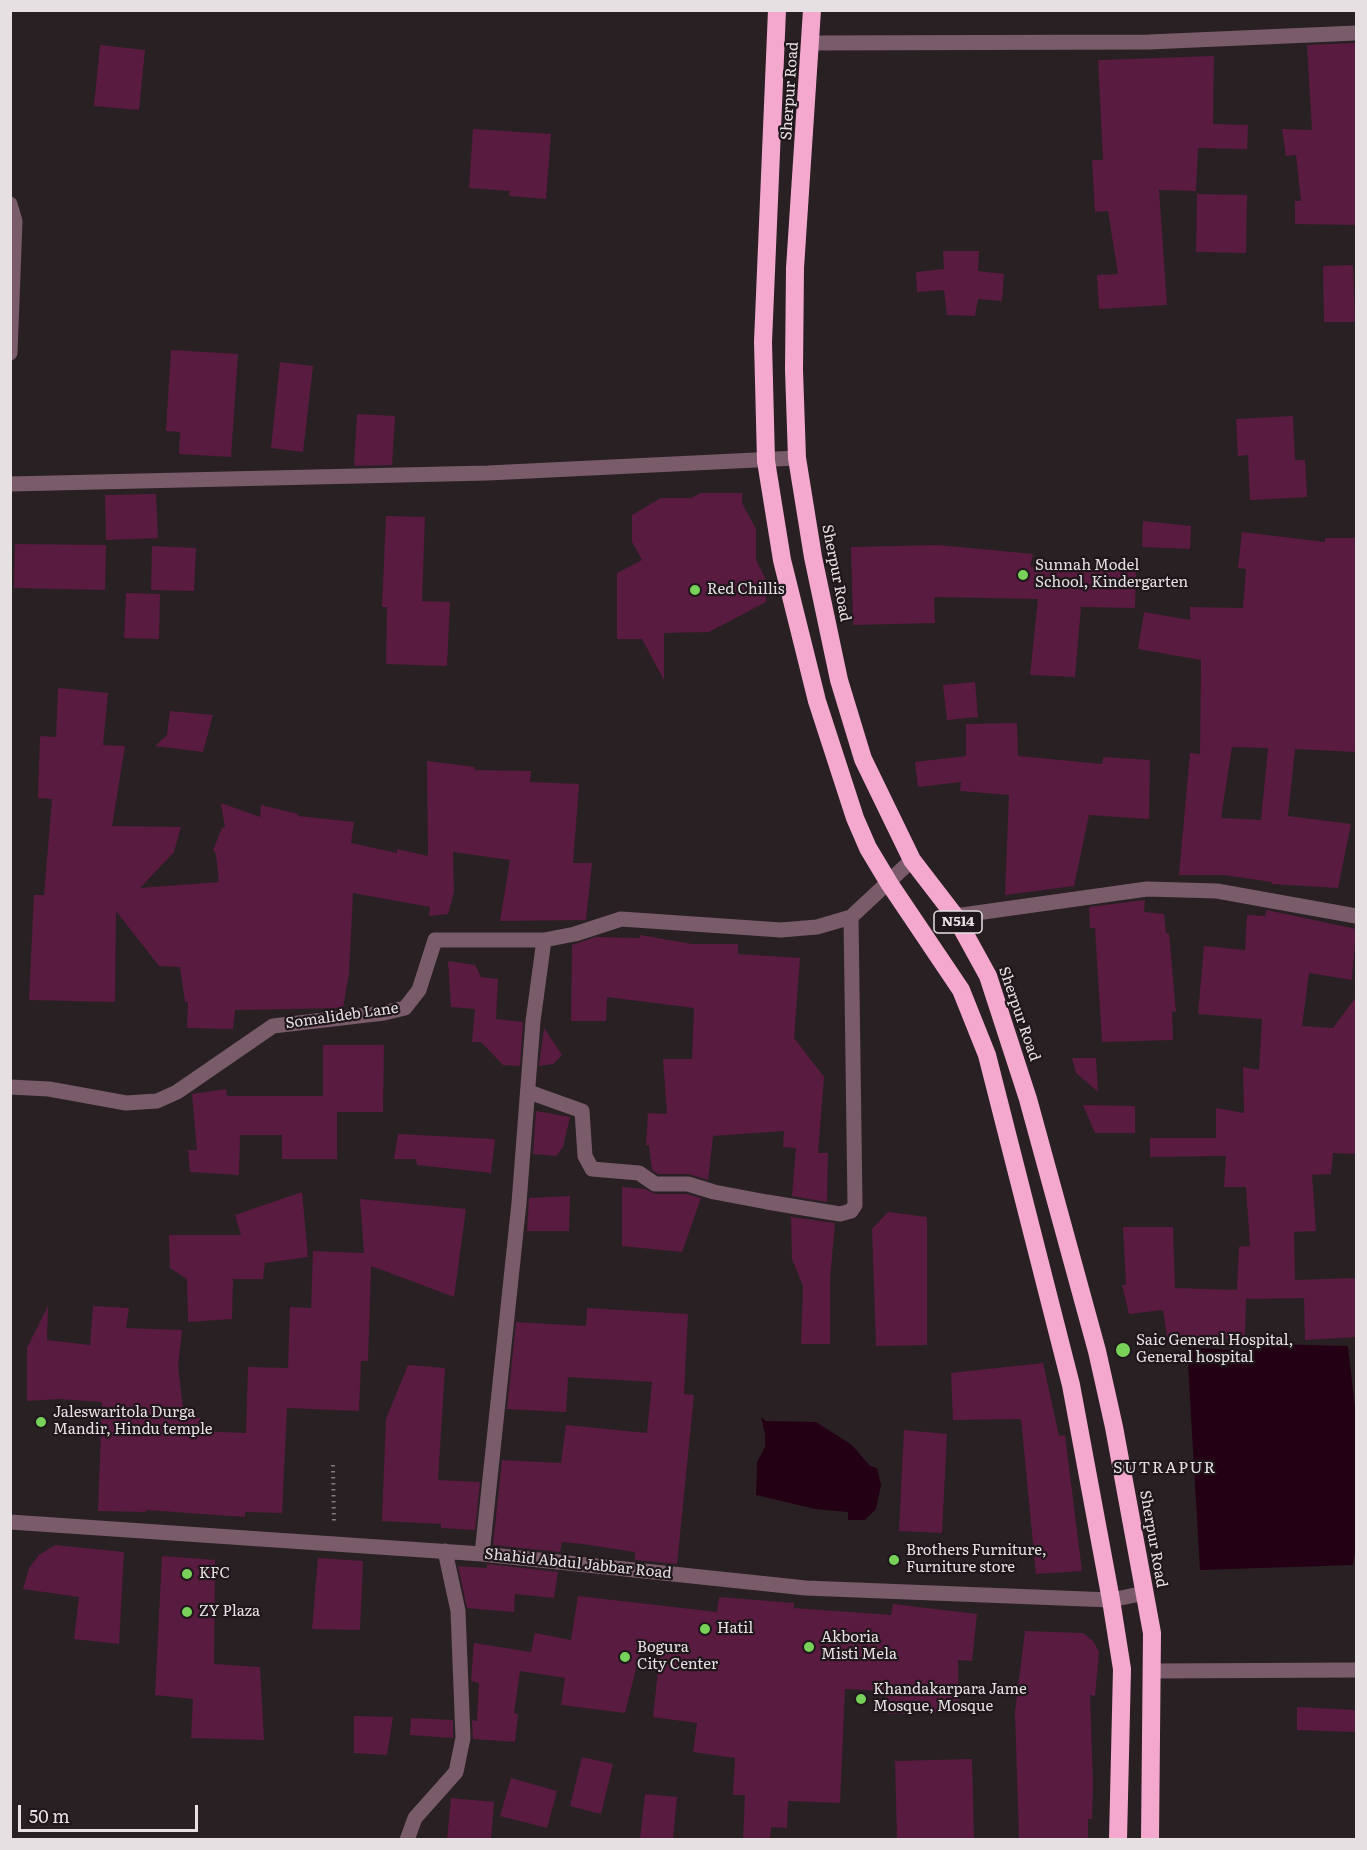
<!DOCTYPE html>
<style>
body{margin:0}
#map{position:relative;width:1367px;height:1850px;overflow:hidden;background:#292024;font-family:Literata,serif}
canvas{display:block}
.frame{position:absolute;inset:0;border:12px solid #e6e0e3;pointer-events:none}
.scale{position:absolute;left:18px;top:1805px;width:180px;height:27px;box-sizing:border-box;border:3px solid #e6e0e3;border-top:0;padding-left:8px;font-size:18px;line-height:21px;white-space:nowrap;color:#e6e0e3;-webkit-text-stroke:4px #1f171b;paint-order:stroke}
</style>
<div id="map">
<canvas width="1367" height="1850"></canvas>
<div class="frame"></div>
<div class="scale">50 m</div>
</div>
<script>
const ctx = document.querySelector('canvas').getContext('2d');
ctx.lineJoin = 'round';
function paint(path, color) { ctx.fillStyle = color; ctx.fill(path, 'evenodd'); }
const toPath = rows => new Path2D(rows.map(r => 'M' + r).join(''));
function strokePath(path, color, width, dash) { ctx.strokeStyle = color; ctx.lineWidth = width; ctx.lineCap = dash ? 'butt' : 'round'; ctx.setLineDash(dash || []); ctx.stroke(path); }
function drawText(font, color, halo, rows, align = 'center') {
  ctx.font = font + ' Literata,serif'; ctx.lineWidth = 4.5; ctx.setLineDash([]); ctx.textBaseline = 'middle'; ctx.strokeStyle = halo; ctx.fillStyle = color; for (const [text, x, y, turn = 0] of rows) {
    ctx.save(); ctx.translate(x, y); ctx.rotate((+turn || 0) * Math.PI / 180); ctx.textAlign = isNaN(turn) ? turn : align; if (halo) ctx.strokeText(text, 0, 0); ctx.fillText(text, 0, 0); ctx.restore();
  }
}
const water = toPath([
 [1269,1344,1348,1346,1356,1417,1356,1547,1353,1565,1200,1570,1187,1347,1245,1351],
 [761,1417,766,1421,816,1422,852,1445,870,1466,877,1468,881,1485,876,1509,865,1520,848,1520,848,1512,815,1509,756,1495,757,1462,765,1447,765,1434]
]);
const building = toPath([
 [1356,43,1356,225,1295,224,1295,201,1301,201,1296,155,1286,156,1282,129,1312,130,1307,45],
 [100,45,145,50,139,110,94,106],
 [1214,56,1213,124,1248,125,1247,149,1198,148,1196,191,1159,190,1167,305,1099,309,1097,275,1118,274,1108,211,1095,212,1092,160,1103,160,1098,60],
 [473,129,551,134,546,199,509,196,510,191,469,188],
 [1197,194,1247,195,1246,253,1196,252],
 [943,251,979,251,978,271,1004,274,1002,301,978,299,975,316,947,315,944,290,917,292,916,272,944,269],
 [1353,265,1355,322,1324,322,1323,266],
 [171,350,238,354,231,457,179,454,180,432,166,431],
 [280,362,313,366,303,452,271,448],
 [357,414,395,416,392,465,354,466],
 [1293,416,1295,460,1305,460,1307,497,1250,500,1248,455,1238,456,1236,419],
 [701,493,742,493,742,503,756,529,756,560,765,578,766,602,709,632,664,633,664,680,642,639,617,639,617,573,642,560,632,542,632,515,661,498,691,498],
 [156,494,158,538,106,540,105,495],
 [386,516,425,517,422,601,450,602,447,666,386,664,387,607,382,607],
 [1143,521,1191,526,1190,549,1142,547],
 [1242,532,1325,542,1325,538,1356,538,1356,752,1295,749,1288,816,1351,824,1338,888,1271,884,1272,882,1224,875,1179,875,1190,753,1200,754,1201,660,1138,649,1144,612,1190,620,1190,607,1243,608,1246,569,1238,568],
 [1232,747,1268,748,1261,820,1221,818],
 [15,544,106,545,105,590,14,588],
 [938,545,1033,554,1030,567,1136,570,1135,608,1081,607,1075,677,1030,675,1038,599,934,597,935,623,853,625,851,547],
 [152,546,196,548,194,591,151,590],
 [126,593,160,594,159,639,124,638],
 [975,682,978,717,947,720,943,685],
 [58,688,108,693,103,745,125,746,112,826,181,827,174,852,140,888,219,882,216,854,213,850,222,828,225,828,221,803,260,817,261,805,298,814,298,816,354,822,351,843,397,853,397,849,428,856,427,761,475,767,475,770,531,771,530,782,579,784,573,863,592,863,586,920,500,921,510,860,453,852,454,892,448,914,429,916,430,907,353,893,349,973,343,1008,235,1010,233,1029,187,1028,188,1002,185,1002,180,967,159,966,116,911,115,1002,29,1000,34,895,44,895,52,799,38,798,40,736,56,737],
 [170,711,213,715,203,752,155,746,167,735],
 [1017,723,1018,756,1102,764,1103,757,1150,760,1149,819,1089,815,1074,886,1005,895,1009,795,960,791,961,782,918,787,915,762,966,756,966,724],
 [1145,900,1144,912,1164,914,1166,933,1169,933,1176,1012,1172,1011,1173,1040,1102,1042,1095,928,1090,928,1089,907],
 [1267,910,1356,929,1352,980,1309,973,1302,1026,1333,1028,1356,997,1356,1154,1333,1153,1331,1174,1312,1175,1316,1231,1294,1232,1295,1280,1356,1278,1356,1337,1305,1340,1304,1298,1246,1299,1245,1339,1193,1338,1168,1343,1163,1310,1129,1314,1122,1285,1126,1285,1123,1227,1173,1227,1175,1288,1237,1290,1239,1247,1250,1246,1246,1187,1224,1187,1226,1156,1150,1157,1150,1138,1216,1138,1216,1108,1244,1113,1243,1067,1259,1070,1262,1019,1198,1014,1204,946,1245,950,1247,915,1265,916],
 [640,935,692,944,738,944,738,954,800,958,794,1038,824,1077,818,1153,828,1153,827,1202,792,1196,796,1148,783,1147,784,1131,713,1136,708,1180,688,1174,658,1174,652,1170,649,1145,646,1145,648,1113,667,1114,663,1059,692,1059,694,1008,607,997,606,1021,571,1021,572,945,596,937,640,938],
 [448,961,475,965,481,977,498,979,496,1019,523,1022,520,1066,503,1065,481,1042,472,1042,475,1009,451,1007],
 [544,1028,562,1055,553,1064,539,1066],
 [323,1045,384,1045,383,1112,337,1112,337,1159,282,1159,282,1135,240,1135,239,1175,190,1172,188,1150,197,1150,192,1094,226,1089,227,1096,323,1096],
 [1072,1058,1096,1058,1098,1092,1076,1073],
 [1083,1105,1135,1106,1135,1133,1095,1133],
 [536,1111,570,1117,563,1147,556,1156,533,1154],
 [398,1134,495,1139,491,1173,417,1165,416,1159,394,1159],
 [622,1187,645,1189,655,1194,687,1194,701,1198,682,1252,622,1246],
 [302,1192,308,1257,265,1263,263,1279,233,1279,232,1319,188,1322,187,1279,170,1268,169,1235,241,1235,235,1215],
 [570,1196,569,1231,527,1231,529,1198],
 [360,1199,466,1209,454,1297,371,1266,368,1361,361,1361,359,1411,287,1408,282,1513,245,1512,245,1517,146,1510,146,1512,98,1511,102,1402,59,1399,27,1401,27,1348,48,1306,47,1340,90,1345,93,1306,129,1308,126,1328,182,1330,178,1366,184,1417,200,1418,200,1431,246,1433,248,1367,288,1368,290,1307,311,1308,313,1251,364,1253],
 [888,1212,927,1217,927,1345,876,1346,872,1229],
 [791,1217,835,1223,830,1279,830,1344,801,1344,803,1286,792,1259],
 [587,1308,688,1314,684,1394,694,1395,677,1564,635,1560,635,1552,583,1544,562,1542,560,1552,493,1545,502,1460,561,1463,566,1425,647,1433,652,1382,568,1377,566,1412,507,1409,516,1322,586,1326],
 [1043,1363,1059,1436,1065,1435,1082,1571,1036,1574,1021,1419,953,1420,951,1373],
 [408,1365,445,1368,438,1480,480,1482,475,1530,441,1528,441,1524,382,1521,386,1419],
 [904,1430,947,1434,942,1533,899,1531],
 [55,1545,124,1552,119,1644,74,1639,79,1597,23,1589,29,1568,39,1555],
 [162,1556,215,1560,214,1664,260,1667,264,1740,191,1738,193,1699,155,1695],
 [318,1558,363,1561,360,1630,312,1629],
 [487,1564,558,1572,554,1598,515,1594,514,1612,467,1608,458,1566,487,1568],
 [578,1596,717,1612,719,1597,794,1603,794,1608,891,1615,893,1604,977,1614,972,1661,958,1660,959,1711,887,1714,886,1691,845,1689,840,1803,788,1801,787,1828,771,1827,770,1839,743,1839,745,1795,733,1795,735,1758,693,1752,697,1723,653,1717,660,1653,641,1649,625,1713,561,1705,565,1678,520,1671,514,1713,518,1714,515,1742,473,1739,472,1720,477,1721,479,1683,471,1681,474,1643,531,1652,535,1633,571,1640],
 [1025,1631,1083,1633,1093,1641,1099,1652,1095,1696,1090,1695,1093,1785,1092,1819,1088,1819,1088,1839,1019,1839,1015,1712],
 [1297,1707,1356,1710,1356,1732,1297,1730],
 [354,1716,393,1717,387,1755,354,1753],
 [411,1718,453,1720,453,1738,410,1735],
 [582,1757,613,1764,601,1814,570,1806],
 [972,1759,974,1839,897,1839,895,1761],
 [511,1778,557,1791,547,1828,500,1816],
 [645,1794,677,1797,673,1839,640,1839],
 [451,1798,494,1802,491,1839,447,1839]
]);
const path = toPath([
 [333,1465,334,1525]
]);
const minor = toPath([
 [811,43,1149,42,1356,33],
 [10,204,15,221,10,353],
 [10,484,488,473,797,458],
 [955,916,1147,889,1217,891,1356,916],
 [10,1087,49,1089,126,1103,157,1101,177,1092,273,1026,384,1013,405,1008,419,990,435,940,544,940,575,934,621,919,781,930,817,927,851,917,912,860],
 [529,1092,582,1111,585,1156,592,1169,639,1173,655,1184,688,1184,714,1192,767,1202,840,1214,851,1211,855,1205,851,917],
 [10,1522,482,1554,806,1588,1111,1600,1145,1593],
 [482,1554,519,1203,533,1021,544,940],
 [1153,1671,1356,1670],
 [407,1840,415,1818,456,1772,463,1738,458,1611,445,1551]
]);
const highway = toPath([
 [777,10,763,342,766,461,782,560,817,701,855,818,868,848,889,883,961,990,987,1055,1071,1385,1111,1600,1122,1669,1118,1840],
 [812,10,795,268,794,370,797,458,813,557,839,680,863,759,912,860,955,916,988,976,1028,1099,1097,1351,1114,1427,1152,1633,1150,1840]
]);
const markers = [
 [1023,575,6,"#78d259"],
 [695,590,6,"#78d259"],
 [1123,1350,8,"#78d259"],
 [41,1422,6,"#78d259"],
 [894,1560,6,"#78d259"],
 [187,1574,6,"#78d259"],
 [187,1612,6,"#78d259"],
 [705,1629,6,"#78d259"],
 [809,1647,6,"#78d259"],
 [625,1657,6,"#78d259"],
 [861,1699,6,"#78d259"]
];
const shields = [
 [958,922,48]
];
const shieldNames = [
 ["N514",958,922]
];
const streetNames = [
 ["Sherpur Road",790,91,-86],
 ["Sherpur Road",836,573,79],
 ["Sherpur Road",1019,1014,71],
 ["Somalideb Lane",342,1016,-8],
 ["Sherpur Road",1153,1539,80],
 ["Shahid Abdul Jabbar Road",578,1564,6]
];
const poiNames = [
 ["Sunnah Model",1035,566],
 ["School, Kindergarten",1035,583],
 ["Red Chillis",707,590],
 ["Saic General Hospital,",1136,1341],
 ["General hospital",1136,1358],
 ["Jaleswaritola Durga",53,1413],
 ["Mandir, Hindu temple",53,1430],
 ["Brothers Furniture,",906,1551],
 ["Furniture store",906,1568],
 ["KFC",199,1574],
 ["ZY Plaza",199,1612],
 ["Hatil",717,1629],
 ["Akboria",821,1638],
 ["Misti Mela",821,1655],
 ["Bogura",637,1648],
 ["City Center",637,1665],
 ["Khandakarpara Jame",873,1690],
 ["Mosque, Mosque",873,1707]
];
const neighbourhoodNames = [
 ["SUTRAPUR",1165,1468]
];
paint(water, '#240014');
paint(building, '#591b3f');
strokePath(path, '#827b7e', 4, [1.5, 4.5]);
strokePath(minor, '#7a5b6a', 15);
strokePath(highway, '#f4a8cd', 18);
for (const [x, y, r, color] of markers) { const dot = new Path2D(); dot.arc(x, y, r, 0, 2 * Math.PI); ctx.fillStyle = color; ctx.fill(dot); strokePath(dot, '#1f171b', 2); }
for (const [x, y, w] of shields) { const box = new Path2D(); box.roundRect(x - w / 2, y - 11, w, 22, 4.5); ctx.fillStyle = '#1f171b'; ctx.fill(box); strokePath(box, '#e6e0e3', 1.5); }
drawText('bold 14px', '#e6e0e3', null, shieldNames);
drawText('15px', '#e6e0e3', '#1f171b', streetNames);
drawText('15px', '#e6e0e3', '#1f171b', poiNames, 'left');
ctx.letterSpacing = '1.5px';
drawText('16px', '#e6e0e3', '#1f171b', neighbourhoodNames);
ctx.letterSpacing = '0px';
</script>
